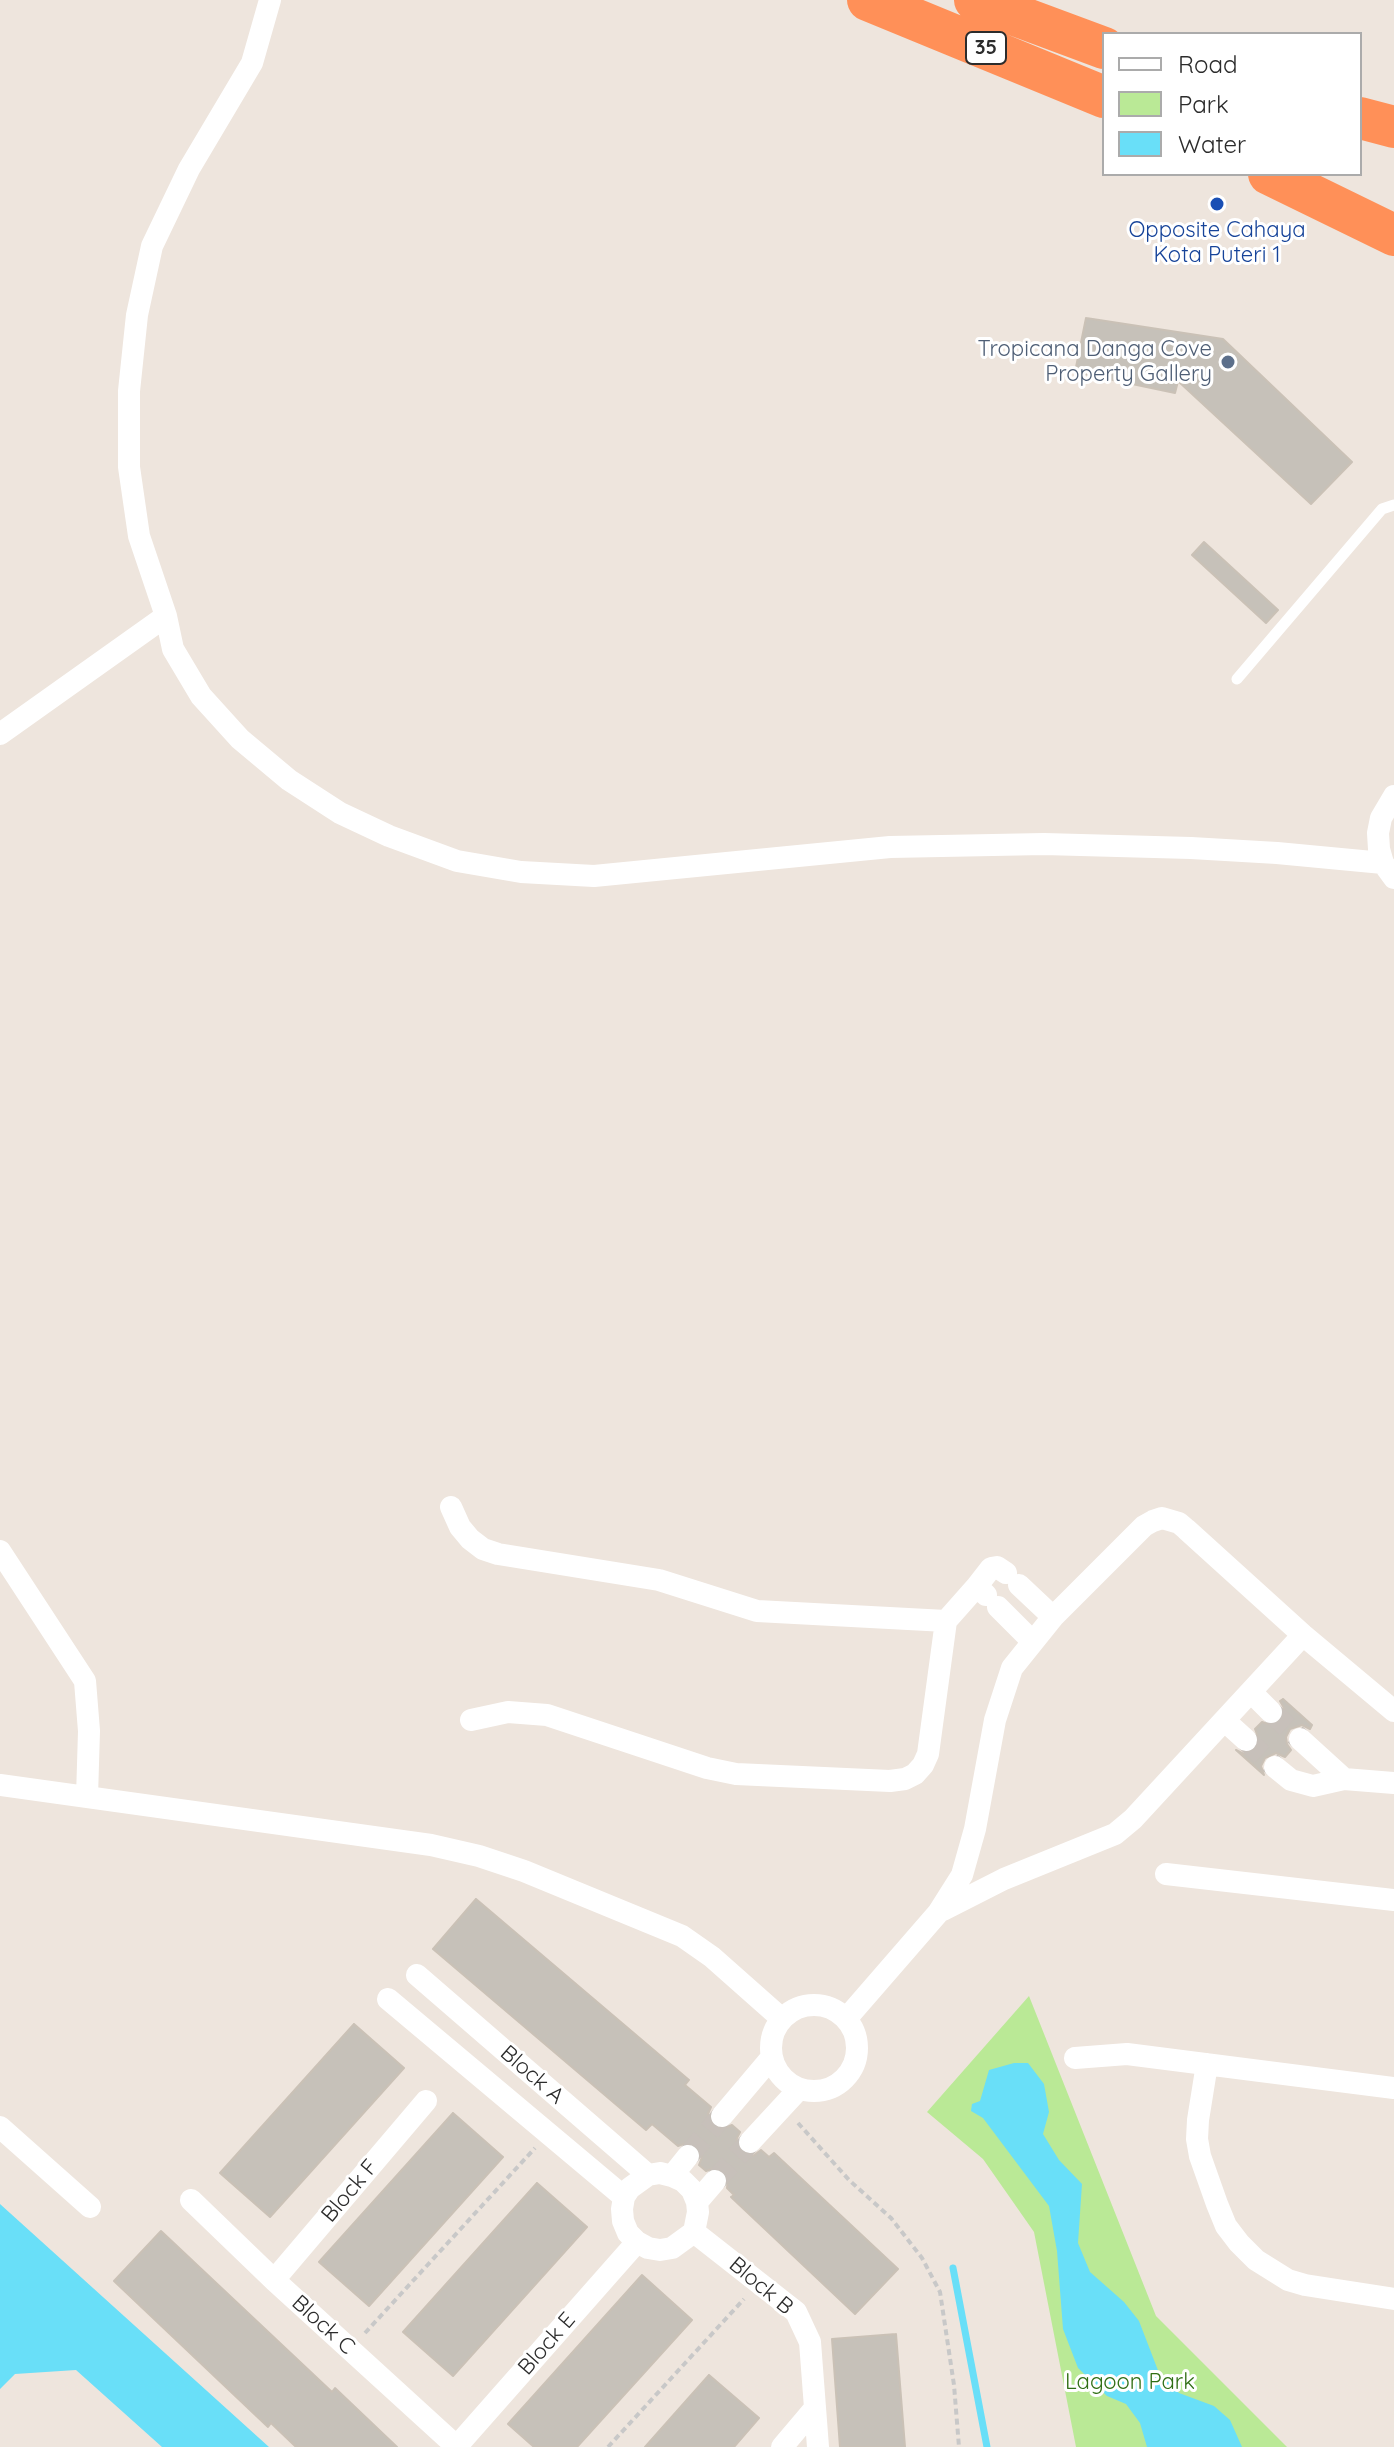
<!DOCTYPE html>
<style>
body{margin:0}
#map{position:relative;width:1394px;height:2447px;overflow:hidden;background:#eee5dd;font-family:Quicksand,sans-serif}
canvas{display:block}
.legend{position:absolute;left:1102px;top:32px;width:260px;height:144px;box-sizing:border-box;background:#fff;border:2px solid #ababab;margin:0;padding:10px 14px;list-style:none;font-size:24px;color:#2c2c2c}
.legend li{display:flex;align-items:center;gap:16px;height:40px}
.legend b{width:40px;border:2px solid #ababab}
</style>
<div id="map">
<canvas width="1394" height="2447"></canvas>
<ul class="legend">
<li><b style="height:10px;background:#fff"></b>Road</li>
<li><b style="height:22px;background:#bae996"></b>Park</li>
<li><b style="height:22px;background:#69dff8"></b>Water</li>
</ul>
</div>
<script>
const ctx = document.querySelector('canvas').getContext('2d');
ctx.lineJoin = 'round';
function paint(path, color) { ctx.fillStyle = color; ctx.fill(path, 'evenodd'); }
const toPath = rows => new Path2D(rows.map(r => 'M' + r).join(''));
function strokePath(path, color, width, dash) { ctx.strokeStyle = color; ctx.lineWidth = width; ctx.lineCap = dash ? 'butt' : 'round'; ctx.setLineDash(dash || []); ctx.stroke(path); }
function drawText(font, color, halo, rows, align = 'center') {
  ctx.font = font + ' Quicksand,sans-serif'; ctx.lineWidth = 6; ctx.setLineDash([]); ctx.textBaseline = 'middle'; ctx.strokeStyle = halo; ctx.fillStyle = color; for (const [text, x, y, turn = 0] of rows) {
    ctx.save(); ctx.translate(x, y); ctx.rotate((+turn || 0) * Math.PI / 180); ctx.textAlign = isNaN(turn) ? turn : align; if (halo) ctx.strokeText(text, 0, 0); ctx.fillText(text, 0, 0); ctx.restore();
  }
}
const green = toPath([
 [1029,1996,1156,2316,1287,2447,1076,2447,1034,2232,983,2159,927,2112]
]);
const water = toPath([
 [1014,2063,1028,2063,1044,2084,1049,2112,1043,2134,1059,2160,1082,2184,1078,2243,1090,2272,1124,2302,1139,2321,1159,2373,1179,2393,1214,2406,1230,2420,1242,2447,1147,2447,1140,2423,1126,2404,1107,2396,1078,2368,1063,2329,1057,2251,1049,2206,983,2118,971,2111,972,2104,980,2101,989,2070],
 [0,2204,269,2447,162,2447,76,2370,15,2374,0,2389]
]);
const stream = toPath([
 [953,2268,987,2447]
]);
const building = toPath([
 [1086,318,1223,339,1352,462,1311,504,1178,381,1175,393,1075,372,1086,318],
 [1204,542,1278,610,1266,623,1192,555,1204,542],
 [1283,1699,1312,1725,1310,1729,1302,1725,1290,1729,1286,1737,1287,1744,1291,1750,1285,1757,1276,1753,1265,1758,1261,1766,1264,1775,1236,1750,1244,1754,1256,1750,1260,1742,1255,1729,1262,1722,1274,1726,1281,1721,1285,1715,1284,1708,1280,1701,1283,1699],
 [476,1899,689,2080,685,2085,711,2107,708,2114,712,2126,720,2130,732,2125,740,2132,737,2138,736,2145,741,2153,753,2156,761,2150,769,2157,774,2153,898,2269,855,2314,731,2197,734,2195,727,2188,728,2177,725,2171,717,2167,706,2171,699,2165,702,2157,697,2146,689,2142,678,2146,652,2124,646,2130,433,1949,476,1899],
 [354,2024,404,2068,270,2217,220,2173,354,2024],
 [453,2113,503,2157,369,2306,319,2262,453,2113],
 [537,2183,587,2227,453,2376,403,2332,537,2183],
 [161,2231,332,2392,335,2388,397,2447,296,2447,271,2423,268,2427,114,2281,161,2231],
 [642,2275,692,2320,577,2447,534,2447,508,2424,642,2275],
 [896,2334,905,2447,840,2447,832,2339,896,2334],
 [709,2375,759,2418,734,2447,645,2447,709,2375]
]);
const streetTunnel = toPath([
 [1271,1712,1300,1739],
 [1246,1740,1275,1767],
 [688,2156,722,2116],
 [715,2181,750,2142]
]);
const path = toPath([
 [798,2123,849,2180,891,2218,922,2258,940,2292,954,2385,959,2447],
 [365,2333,535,2148],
 [608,2447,744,2299]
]);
const lane = toPath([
 [1237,679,1382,509,1394,505]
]);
const street = toPath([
 [270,0,252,63,189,169,152,246,137,315,129,391,129,467,139,536,166,616,173,649,201,696,240,739,289,780,340,813,389,836,457,861,521,872,594,876,890,847,1044,844,1191,848,1277,853,1383,863],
 [0,734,166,616],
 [1394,796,1381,818,1378,833,1379,849,1383,863,1394,878],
 [451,1507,460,1527,470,1539,483,1549,498,1554,659,1580,757,1611,946,1621],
 [0,1551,85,1681,89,1731,87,1797],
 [1019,1585,1053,1617],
 [986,1595,977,1586,991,1568,997,1567,1006,1573],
 [998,1607,1032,1641],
 [1251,1692,1271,1712],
 [471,1720,508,1712,547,1715,707,1768,736,1774,890,1781,905,1779,915,1774,923,1765,928,1754,946,1621,977,1586],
 [1225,1721,1246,1740],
 [1300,1739,1344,1779],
 [1275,1767,1291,1780,1313,1786,1344,1779,1394,1783],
 [0,1785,431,1845,479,1856,524,1871,682,1936,712,1957,782,2019],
 [1166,1874,1394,1900],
 [943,1910,1004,1879,1115,1834,1133,1819,1303,1635],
 [417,1975,648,2175],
 [388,1999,624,2197],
 '771 2048a43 43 0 1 1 86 0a43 43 0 1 1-86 0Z',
 [846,2019,938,1913,962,1875,975,1829,995,1720,1012,1668,1053,1617,1144,1526,1153,1521,1162,1518,1179,1523,1186,1529,1303,1635,1394,1711],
 [1075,2058,1127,2054,1394,2088],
 [1207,2064,1198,2120,1197,2139,1200,2156,1217,2204,1226,2226,1239,2243,1256,2260,1288,2280,1305,2285,1394,2299],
 [722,2116,771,2058],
 [0,2127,90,2207],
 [750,2142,799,2089],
 [660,2173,672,2176,683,2181,692,2190,697,2202,698,2212,694,2232,672,2248,660,2250,648,2248,637,2242,628,2233,623,2221,622,2209,624,2197,630,2188,648,2175,660,2173],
 [672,2176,688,2156],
 [191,2200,274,2280,457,2447],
 [697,2202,715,2181],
 [694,2232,796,2312,810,2342,818,2447],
 [274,2280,426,2101],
 [457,2446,637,2242],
 [782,2447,815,2408]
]);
const highway = toPath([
 [868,0,1104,97],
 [975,0,1104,48],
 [1360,118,1394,127],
 [1269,174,1394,235]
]);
const markers = [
 [1217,204,8,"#1a4fb4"],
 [1228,362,8,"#5c6f8a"]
];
const shields = [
 [986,48,40]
];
const shieldNames = [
 ["35",986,48]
];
const transitNames = [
 ["Opposite Cahaya",1217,230],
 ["Kota Puteri 1",1217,255]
];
const serviceNames = [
 ["Tropicana Danga Cove",1212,349],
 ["Property Gallery",1212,374]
];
const streetNames = [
 ["Block A",532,2075,41],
 ["Block F",350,2191,-50],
 ["Block B",761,2286,40],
 ["Block C",323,2325,42],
 ["Block E",547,2344,-49]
];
const parkNames = [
 ["Lagoon Park",1130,2382]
];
paint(green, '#bae996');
paint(water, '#69dff8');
strokePath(stream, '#69dff8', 7);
paint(building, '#c6c1b9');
strokePath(building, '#cac1b6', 2);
strokePath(streetTunnel, '#c7c0ba', 22, [22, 11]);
strokePath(path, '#c8c8c8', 4, [6, 4]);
strokePath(lane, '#fff', 11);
strokePath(street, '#fff', 22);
strokePath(highway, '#ff9058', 42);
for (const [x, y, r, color] of markers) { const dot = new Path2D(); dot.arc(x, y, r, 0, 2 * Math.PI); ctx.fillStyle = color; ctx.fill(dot); strokePath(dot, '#fff', 3); }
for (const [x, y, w] of shields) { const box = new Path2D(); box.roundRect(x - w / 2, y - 16, w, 32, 6); ctx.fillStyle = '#fff'; ctx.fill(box); strokePath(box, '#2c2c2c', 2); }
drawText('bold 20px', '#2c2c2c', null, shieldNames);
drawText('22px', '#164399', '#fff', transitNames);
drawText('22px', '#4e5e75', '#fff', serviceNames, 'right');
drawText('22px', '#2c2c2c', '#fff', streetNames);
drawText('22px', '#306f15', '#fff', parkNames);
</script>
